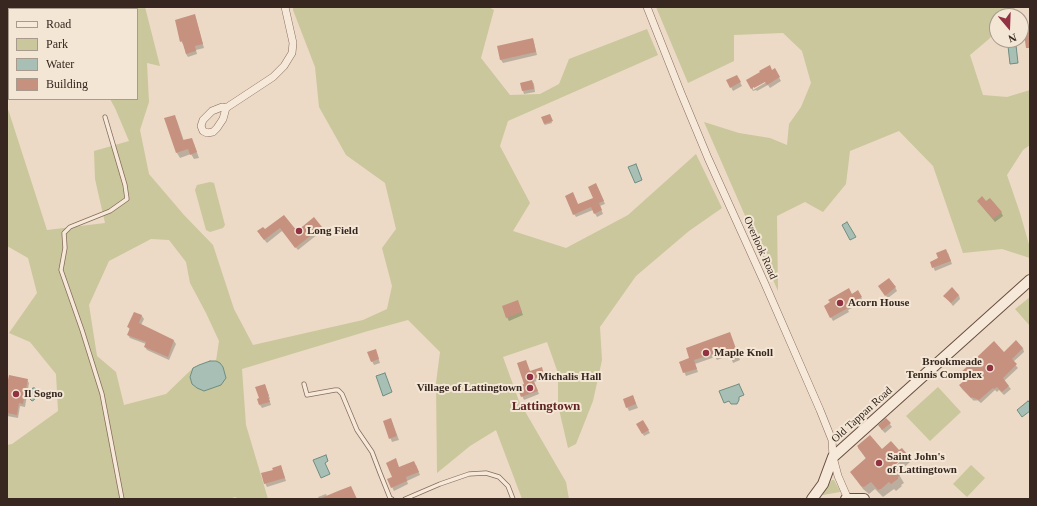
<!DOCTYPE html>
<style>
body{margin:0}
#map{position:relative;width:1037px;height:506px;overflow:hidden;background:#ecdac6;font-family:Georgia,serif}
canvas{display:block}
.frame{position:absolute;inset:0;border:8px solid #372720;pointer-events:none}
.legend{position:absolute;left:8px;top:8px;width:130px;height:92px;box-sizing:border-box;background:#f3e6d5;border:1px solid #a89a8d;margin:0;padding:5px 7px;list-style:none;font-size:12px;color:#372720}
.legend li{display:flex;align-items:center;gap:8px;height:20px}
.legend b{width:20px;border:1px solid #a89a8d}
.north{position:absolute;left:989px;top:8px;width:40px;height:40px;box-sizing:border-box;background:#f3e6d5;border:1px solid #a89a8d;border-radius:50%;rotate:161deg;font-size:11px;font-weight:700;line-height:16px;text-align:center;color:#372720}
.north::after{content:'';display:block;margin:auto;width:14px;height:18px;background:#913141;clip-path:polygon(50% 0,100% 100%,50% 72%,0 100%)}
</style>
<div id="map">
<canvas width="1037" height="506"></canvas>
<div class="frame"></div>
<ul class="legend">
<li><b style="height:5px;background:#f7e9d9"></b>Road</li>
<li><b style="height:11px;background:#c9c79b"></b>Park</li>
<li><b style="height:11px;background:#a7bfb5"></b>Water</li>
<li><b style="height:11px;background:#c7917f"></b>Building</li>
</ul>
<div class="north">N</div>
</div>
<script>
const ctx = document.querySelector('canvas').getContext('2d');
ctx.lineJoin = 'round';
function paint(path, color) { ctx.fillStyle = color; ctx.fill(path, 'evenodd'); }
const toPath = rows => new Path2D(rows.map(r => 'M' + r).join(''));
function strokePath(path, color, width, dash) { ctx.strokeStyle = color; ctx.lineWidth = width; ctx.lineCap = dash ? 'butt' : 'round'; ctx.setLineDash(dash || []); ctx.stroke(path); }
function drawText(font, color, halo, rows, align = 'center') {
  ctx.font = font + ' Georgia,serif'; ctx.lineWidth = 4; ctx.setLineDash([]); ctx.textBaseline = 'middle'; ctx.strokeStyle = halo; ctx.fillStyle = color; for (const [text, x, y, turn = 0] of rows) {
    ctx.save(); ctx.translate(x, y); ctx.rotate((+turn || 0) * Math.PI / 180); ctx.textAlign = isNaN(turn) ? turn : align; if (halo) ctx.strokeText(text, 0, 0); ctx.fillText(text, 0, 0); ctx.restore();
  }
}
const green = toPath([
 [7,7,145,7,160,66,147,63,149,102,140,130,149,174,184,215,213,245,234,309,253,345,363,320,387,309,392,286,382,248,396,229,385,183,346,155,319,107,315,67,293,10,293,7,489,7,494,10,481,58,510,95,540,94,559,84,569,59,647,29,658,55,508,121,500,146,530,203,513,231,566,248,628,215,696,154,722,208,689,231,636,276,600,327,602,360,593,401,576,444,568,448,558,405,558,373,547,342,503,357,519,401,566,482,569,499,522,499,496,430,470,446,437,473,436,383,440,352,408,320,368,331,242,369,246,425,268,499,237,499,236,497,227,499,7,499,7,445,12,444,58,411,56,374,30,342,9,333,37,293,28,258,7,246,7,106,47,230,105,223,95,179,94,151,129,141,115,108,110,99,137,99,137,9,9,9,9,12,7,11],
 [151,239,169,240,186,262,190,283,206,313,219,341,216,361,220,363,223,367,226,378,190,377,193,368,166,394,124,405,116,372,97,356,89,305,109,261],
 [656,7,1016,7,1008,16,997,16,997,29,989,39,970,55,983,95,1007,97,1030,90,1030,145,1023,150,1007,175,1020,213,1030,248,1030,258,1002,249,963,253,933,166,899,131,850,151,846,184,823,212,805,202,777,216,778,291,704,122,739,133,770,138,787,145,789,124,801,107,811,83,802,51,783,33,734,35,734,61,688,83],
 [210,182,214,183,225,225,223,228,210,232,206,230,195,190,197,185],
 [1030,297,1030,326,1015,309],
 [938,387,961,412,930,441,906,416],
 [971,465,985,478,967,497,953,484],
 [832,480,834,480,840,491,840,492,823,495,822,494]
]);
const water = toPath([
 [1016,45,1018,63,1010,64,1008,46,1016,45],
 [636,164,642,180,635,183,628,167,636,164],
 [847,222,856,237,850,240,842,225,847,222],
 [210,361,216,361,220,363,223,367,226,378,221,385,204,391,197,388,192,384,190,377,193,368,199,365,210,361],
 [385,373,392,392,383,396,376,376,385,373],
 [739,384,744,395,739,397,739,400,737,404,731,404,729,401,724,403,719,391,739,384],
 [33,388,35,388,36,389,37,394,34,400,32,401,30,399,30,391,33,388],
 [1028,401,1030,403,1030,411,1022,417,1017,410,1028,401],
 [326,455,328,461,325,463,330,474,321,478,313,460,326,455]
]);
const shadow = toPath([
 [196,19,204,48,196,50,197,54,188,57,186,54,184,44,183,44,181,41],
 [533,39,534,42,537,55,503,63,501,60,498,47],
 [775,70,781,81,770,88,768,85,757,91,756,90,753,91,747,81],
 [769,79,770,80,753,90,753,87],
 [737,76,742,86,733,91,728,81],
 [532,81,534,84,535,92,524,94,523,91,521,83],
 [174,116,177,121,184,141,194,144,199,158,194,159,191,154,180,158,177,153,165,119],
 [550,117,552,123,545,125,544,124],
 [598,188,605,204,600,206,603,214,597,217,593,210,576,217,574,214,578,205,594,199],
 [980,204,1001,212,1003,216,995,222],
 [284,216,297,232,321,227,323,230,298,250,282,231,267,243,260,235],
 [948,253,952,264,935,271,931,262],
 [895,287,897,291,888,298,881,290],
 [858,291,863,301,852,307,852,308,848,310,849,312,833,321,825,307],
 [959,295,960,299,953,306,945,296],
 [519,305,523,315,509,321,507,317],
 [134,313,142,316,144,319,141,325,174,341,176,344,169,360,147,350,145,347,146,344,130,338,128,335,130,330,128,327],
 [730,334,740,360,733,363,730,355,717,360,715,357,695,364,698,372,686,376,680,362,691,359],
 [1023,348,1024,352,1013,362,1018,368,1004,381,1011,389,1004,395,999,390,997,392,995,390,981,403,977,400,976,401,975,400,974,401,962,389,960,386,1004,353],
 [368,353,377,354,380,363,374,365],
 [530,372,543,372,546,378,534,382,539,394,524,400,518,387,526,384],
 [27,380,29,383,25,407,20,406,18,418,7,416,7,391],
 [265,385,270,399,269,399,271,405,262,408,260,405,260,399],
 [633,396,638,408,629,411,627,407],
 [391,419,399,440,392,442,384,422],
 [886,419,892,427,885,433,881,429],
 [643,421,650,433,644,436,638,424],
 [859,448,899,452,906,455,910,462,898,473,904,483,901,485,902,486,896,491,894,489,883,497,875,489,869,494,863,489,851,472,866,459],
 [903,456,905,457,891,470,889,468],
 [416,465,420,475,407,481,408,484,394,491,392,487,399,468],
 [281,466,286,481,267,487,265,483,274,471],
 [326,494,327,496,357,499,319,499,318,497]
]);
const building = toPath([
 [195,14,203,44,195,46,196,51,186,54,182,41,180,42,175,20],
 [1030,25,1030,48,1026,48,1023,26],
 [533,38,536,52,500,60,497,46],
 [770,65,772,70,775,68,780,77,767,85,765,82,754,88,754,87,751,89,746,80,760,72,759,71],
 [737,75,741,82,730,88,726,80],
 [532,80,534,89,522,91,520,83],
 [550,114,553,121,544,124,541,117],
 [175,115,183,140,192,138,197,152,190,155,188,149,176,153,164,118],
 [596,183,604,201,599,203,602,210,594,214,591,207,573,215,565,196,573,192,578,204,593,198,588,187],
 [982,196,986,201,990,198,1002,212,993,219,977,201],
 [284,215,297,231,314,217,322,227,295,248,280,228,264,240,257,231,263,227,265,229],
 [946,249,951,261,932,268,930,262,938,258,936,253],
 [889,278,896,287,885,296,878,286],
 [952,287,959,295,951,303,943,296],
 [849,288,852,294,858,290,862,297,851,303,851,304,847,306,848,308,830,318,824,306,830,302,828,300],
 [518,300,522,312,506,318,502,306],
 [134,312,142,315,139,323,174,340,168,357,144,347,146,342,127,335,130,328,127,327],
 [730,332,739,357,730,360,728,352,714,357,713,354,694,360,697,369,683,373,679,362,689,358,686,348],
 [1016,340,1023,348,1012,359,1017,364,1003,378,1009,386,1002,392,997,387,994,389,993,388,979,400,974,398,973,398,972,397,971,398,959,385,964,381,958,375,994,341,1004,352],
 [376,349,379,359,371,362,367,352],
 [526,360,530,371,542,367,544,375,533,379,538,391,521,397,517,387,524,384,517,363],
 [9,375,28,379,23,404,19,403,17,415,7,413,7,385],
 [265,384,269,396,268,396,270,402,259,405,257,399,259,398,255,387],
 [633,395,636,404,626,408,623,399],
 [391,418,397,436,389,439,383,421],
 [886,418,891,423,882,430,878,425],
 [643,420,649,430,642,434,636,424],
 [870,435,882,449,891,441,899,450,902,448,907,454,894,466,896,468,895,469,900,475,898,477,898,479,891,484,889,482,881,489,878,490,871,482,864,487,861,486,850,472,866,458,858,448,858,447,857,446],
 [396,458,399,467,414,461,419,472,406,477,407,481,391,488,387,479,392,477,386,463],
 [281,465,285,478,264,484,261,473,273,470,272,468],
 [351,486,357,499,319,499,338,491]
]);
const lane = toPath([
 [105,117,125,185,127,199,110,211,70,227,64,233,65,248,61,270,82,330,102,394,122,499],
 [304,384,307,395,335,390,338,390,342,394,357,430,372,452,380,473,390,498,392,499],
 [405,499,440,484,469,474,486,473,499,477,508,486,513,499]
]);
const street = toPath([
 [647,7,681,93,708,158,765,284,820,410,832,440,833,457,838,476,848,499],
 [226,108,223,119,217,128,213,132,207,133,203,131,201,126,203,120,212,111,222,107,226,108,273,77,284,66,292,53,293,43,285,7]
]);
const secondary = toPath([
 [812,499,823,484,833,457,1030,280],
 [846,499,864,499]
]);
const markers = [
 [299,231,4,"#913141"],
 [840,303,4,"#913141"],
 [706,353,4,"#913141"],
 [990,368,4,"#913141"],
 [530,377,4,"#913141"],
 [530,388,4,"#913141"],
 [16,394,4,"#913141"],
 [879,463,4,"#913141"]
];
const poiNames = [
 ["Long Field",307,231],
 ["Acorn House",848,303],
 ["Maple Knoll",714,353],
 ["Brookmeade",982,362,"right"],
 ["Tennis Complex",982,375,"right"],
 ["Michalis Hall",538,377],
 ["Village of Lattingtown",522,388,"right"],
 ["Il Sogno",24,394],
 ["Saint John's",887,457],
 ["of Lattingtown",887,470]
];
const streetNames = [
 ["Overlook Road",760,248,66],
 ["Old Tappan Road",862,415,-42]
];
const quarterNames = [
 ["Lattingtown",546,407]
];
paint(green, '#c9c79b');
paint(water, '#a7bfb5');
strokePath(water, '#6e8d81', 1);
paint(shadow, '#0003');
paint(building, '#c7917f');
strokePath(lane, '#866c5d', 5);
strokePath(street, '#866c5d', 8);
strokePath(secondary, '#684e40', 12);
strokePath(lane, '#f7e9d9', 3.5);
strokePath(street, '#f7e9d9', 7);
strokePath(secondary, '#f7e9d9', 10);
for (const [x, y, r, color] of markers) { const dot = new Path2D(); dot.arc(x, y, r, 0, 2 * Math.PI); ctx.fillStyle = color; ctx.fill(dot); strokePath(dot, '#f3e6d5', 1.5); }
drawText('bold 11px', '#372720', '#f3e6d5', poiNames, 'left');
drawText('11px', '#372720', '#f3e6d5', streetNames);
drawText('bold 13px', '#612522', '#f3e6d5', quarterNames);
</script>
